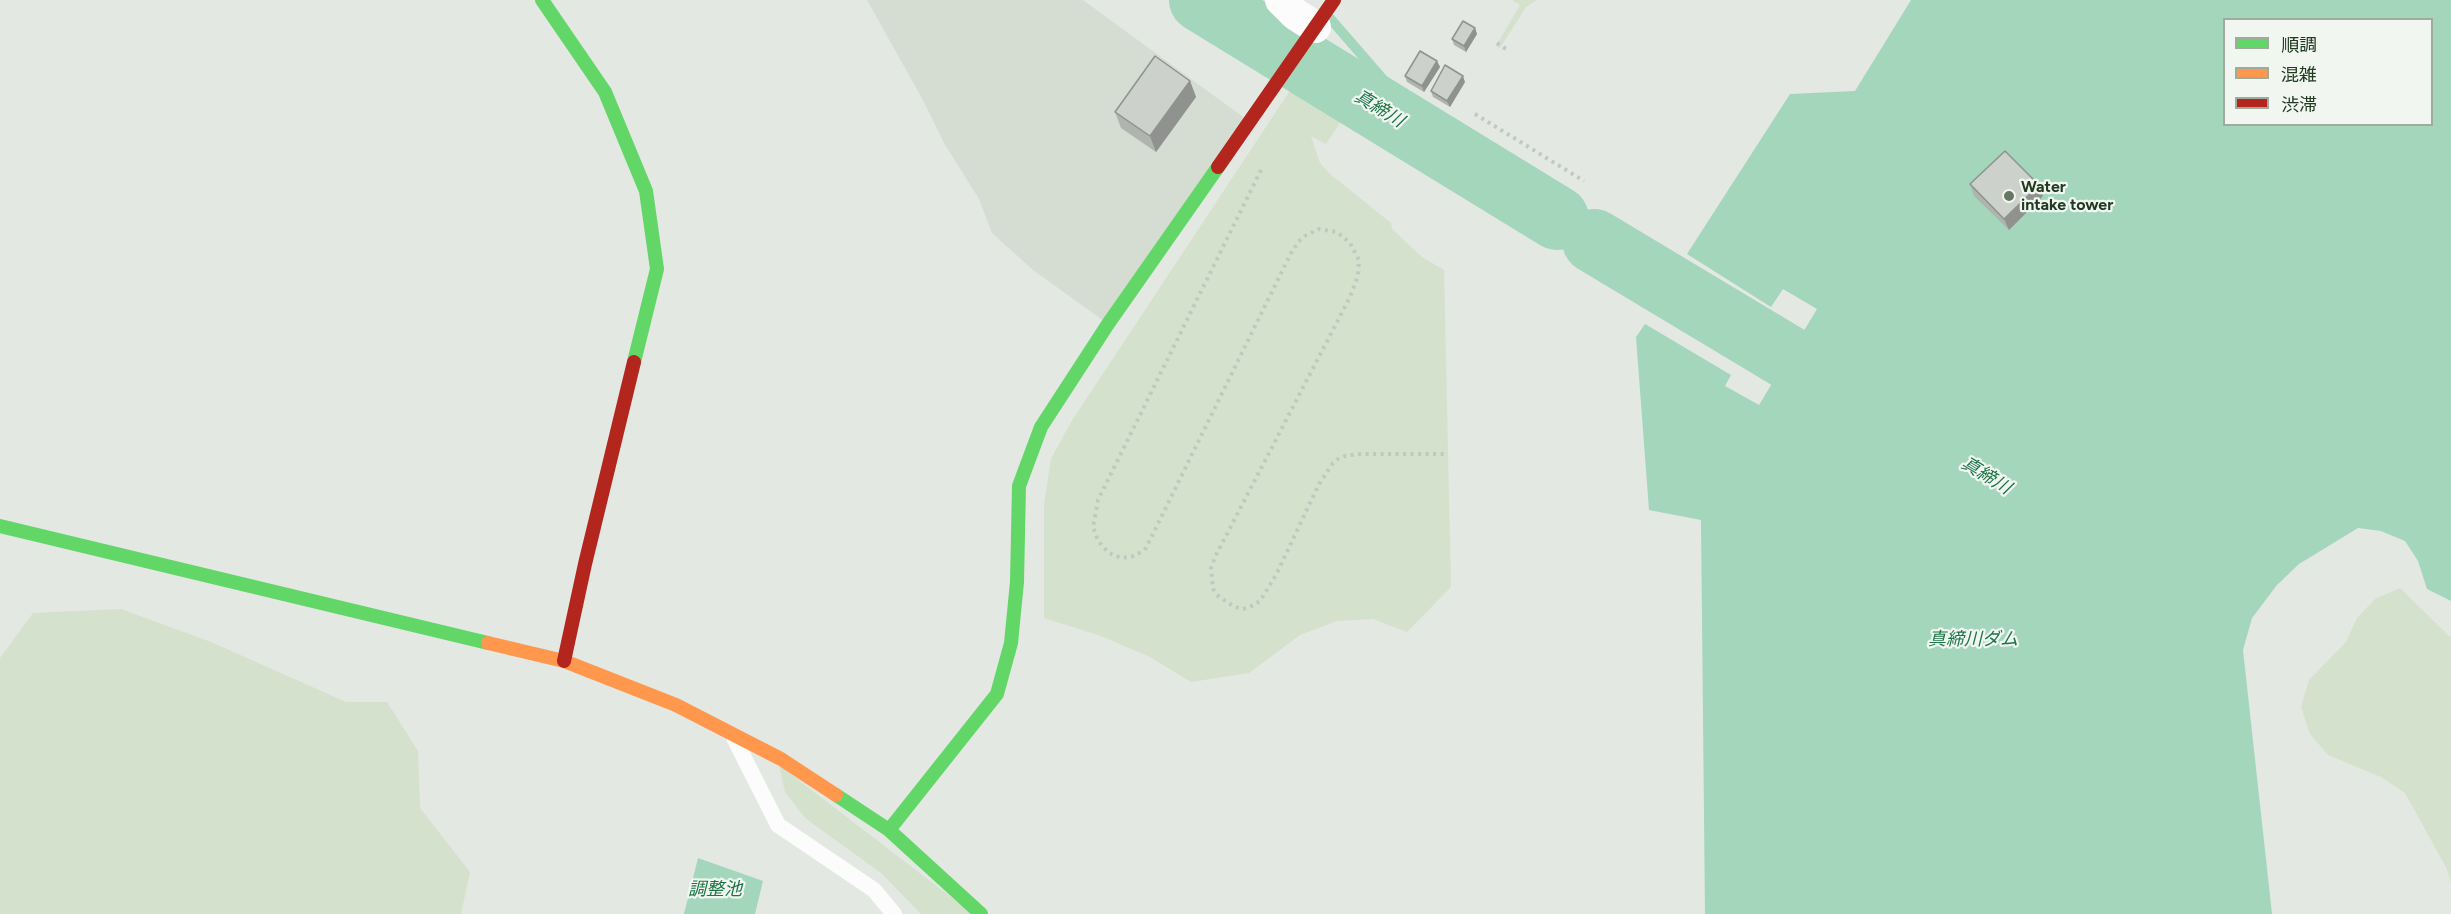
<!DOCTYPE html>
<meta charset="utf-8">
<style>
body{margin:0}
#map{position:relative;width:2451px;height:914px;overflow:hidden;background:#e3e8e3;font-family:Figtree,"Noto Sans JP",sans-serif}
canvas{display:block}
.legend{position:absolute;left:2223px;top:18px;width:210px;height:108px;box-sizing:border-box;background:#f1f7f0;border:2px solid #9eab9d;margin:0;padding:8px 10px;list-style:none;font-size:18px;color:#213a21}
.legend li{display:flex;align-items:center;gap:12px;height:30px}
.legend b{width:30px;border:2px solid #9eab9d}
</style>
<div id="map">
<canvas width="2451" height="914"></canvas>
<ul class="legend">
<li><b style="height:8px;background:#63d668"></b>順調</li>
<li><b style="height:8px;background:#ff974d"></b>混雑</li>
<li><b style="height:8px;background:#b3261e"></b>渋滞</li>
</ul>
</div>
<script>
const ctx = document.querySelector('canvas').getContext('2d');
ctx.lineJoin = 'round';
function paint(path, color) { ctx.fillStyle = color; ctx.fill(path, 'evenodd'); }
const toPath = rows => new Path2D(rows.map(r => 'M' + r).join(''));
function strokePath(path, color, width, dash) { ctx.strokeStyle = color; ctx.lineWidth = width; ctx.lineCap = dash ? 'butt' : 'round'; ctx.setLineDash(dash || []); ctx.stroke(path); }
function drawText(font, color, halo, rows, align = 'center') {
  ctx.font = font + ' Figtree,"Noto Sans JP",sans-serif'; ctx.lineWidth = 4.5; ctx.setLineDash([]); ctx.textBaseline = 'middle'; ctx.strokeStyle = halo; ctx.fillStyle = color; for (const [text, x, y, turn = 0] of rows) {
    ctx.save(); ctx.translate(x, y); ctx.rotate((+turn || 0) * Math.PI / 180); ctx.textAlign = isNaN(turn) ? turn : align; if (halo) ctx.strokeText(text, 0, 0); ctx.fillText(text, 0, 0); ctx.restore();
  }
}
const built = toPath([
 [867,0,1083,0,1250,122,1108,324,1033,270,992,233,979,199,944,143,924,102]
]);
const green = toPath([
 [1512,0,1537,0,1526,7,1500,48,1496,46,1520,5],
 [1291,89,1341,121,1326,144,1311,136,1320,163,1330,174,1391,223,1392,229,1422,257,1444,270,1451,587,1407,632,1373,619,1337,621,1300,635,1249,673,1191,682,1150,657,1101,636,1044,618,1044,504,1051,459,1071,422],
 [2400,588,2451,638,2451,883,2447,869,2405,793,2381,777,2328,755,2310,734,2301,707,2309,680,2346,642,2357,618,2375,599],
 [121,609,211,642,346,702,387,702,418,751,420,808,470,872,461,914,0,914,0,658,33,613],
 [779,765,973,914,921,914,881,873,805,818,785,792]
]);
const water = toPath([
 [1911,0,2451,0,2451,601,2427,589,2418,561,2405,541,2381,531,2358,528,2299,564,2277,585,2252,618,2243,650,2272,914,1705,914,1701,520,1649,510,1636,337,1645,324,1731,375,1725,386,1759,405,1817,309,1783,289,1771,307,1687,254,1790,94,1855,91],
 [2224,20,2432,20,2432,124,2224,124],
 [698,858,763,881,755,914,684,914]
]);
const stream = toPath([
 [1328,16,1387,84,1403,93,1389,116]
]);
const river = toPath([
 [1201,0,1557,218],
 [1594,241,1864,403]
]);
const path = toPath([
 [1497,43,1506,49,1504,51],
 [1475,114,1584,181],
 [1261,170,1098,500,1093,527,1098,541,1109,553,1121,558,1135,556,1146,548,1290,255,1298,242,1305,236,1319,229,1337,232,1350,243,1359,260,1358,276,1350,297,1215,557,1211,568,1213,589,1219,597,1235,607,1243,609,1250,607,1260,601,1276,575,1319,484,1333,463,1338,459,1345,456,1358,454,1448,454]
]);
const lane = toPath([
 [735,740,778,825,874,890,894,914]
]);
const street = toPath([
 [1281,0,1295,14,1315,27]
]);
const fast = toPath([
 [542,0,605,92,646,191,657,269,634,362],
 [0,526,488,643],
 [836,795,889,830,981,914],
 [889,830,997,694,1011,643,1017,582,1019,486,1041,427,1108,324,1218,167]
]);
const slow = toPath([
 [488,643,564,661,676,705,781,759,836,795]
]);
const jam = toPath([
 [1218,167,1334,0],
 [564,661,585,564,634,362]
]);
const wall = toPath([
 [1475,28,1477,34,1466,52,1454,45,1452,39],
 [1437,61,1440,67,1424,92,1407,82,1405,76],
 [1190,81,1196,97,1156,152,1121,128,1115,112],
 [1465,82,1450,107,1433,97,1431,91],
 [1970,184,2039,185,2043,196,2009,230,1974,196]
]);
const shadedWall = toPath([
 [1475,28,1477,34,1466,52,1464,46],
 [1437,61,1440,67,1424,92,1422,86],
 [1463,76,1465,82,1450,107,1447,101],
 [1190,81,1196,97,1156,152,1150,136],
 [2039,185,2043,196,2009,230,2004,219]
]);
const building = toPath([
 [1463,21,1475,28,1464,46,1452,39,1463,21],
 [1420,51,1437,61,1422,86,1405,76,1420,51],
 [1155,56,1190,81,1150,136,1115,112,1155,56],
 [1445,65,1463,76,1447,101,1431,91,1445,65],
 [2005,151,2039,185,2004,219,1970,184,2005,151]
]);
const markers = [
 [2009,196,6,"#657765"]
];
const poiNames = [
 ["Water",2021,187],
 ["intake tower",2021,205]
];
const waterNames = [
 ["真締川",1379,109,31],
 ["真締川",1986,476,31],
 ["真締川ダム",1973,640],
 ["調整池",715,890]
];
paint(built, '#d5ddd3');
paint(green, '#d4e1cc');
paint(water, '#a3d6ba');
strokePath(stream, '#a3d6ba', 10);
strokePath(river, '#a3d6ba', 64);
strokePath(path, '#c0c9c0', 4, [3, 4.5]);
strokePath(lane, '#fbfcfb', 16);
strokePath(street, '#fbfcfb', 32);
strokePath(fast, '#63d668', 14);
strokePath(slow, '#ff974d', 14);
strokePath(jam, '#b3261e', 14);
paint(wall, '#afb4af');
paint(shadedWall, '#8f928e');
paint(building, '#ccd1cb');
strokePath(building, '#8f928e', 1.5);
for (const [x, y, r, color] of markers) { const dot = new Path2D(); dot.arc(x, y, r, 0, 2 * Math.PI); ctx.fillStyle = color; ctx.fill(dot); strokePath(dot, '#f1f7f0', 2); }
drawText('bold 16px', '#213a21', '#f1f7f0', poiNames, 'left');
drawText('italic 18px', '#1c7545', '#f1f7f0', waterNames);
</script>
